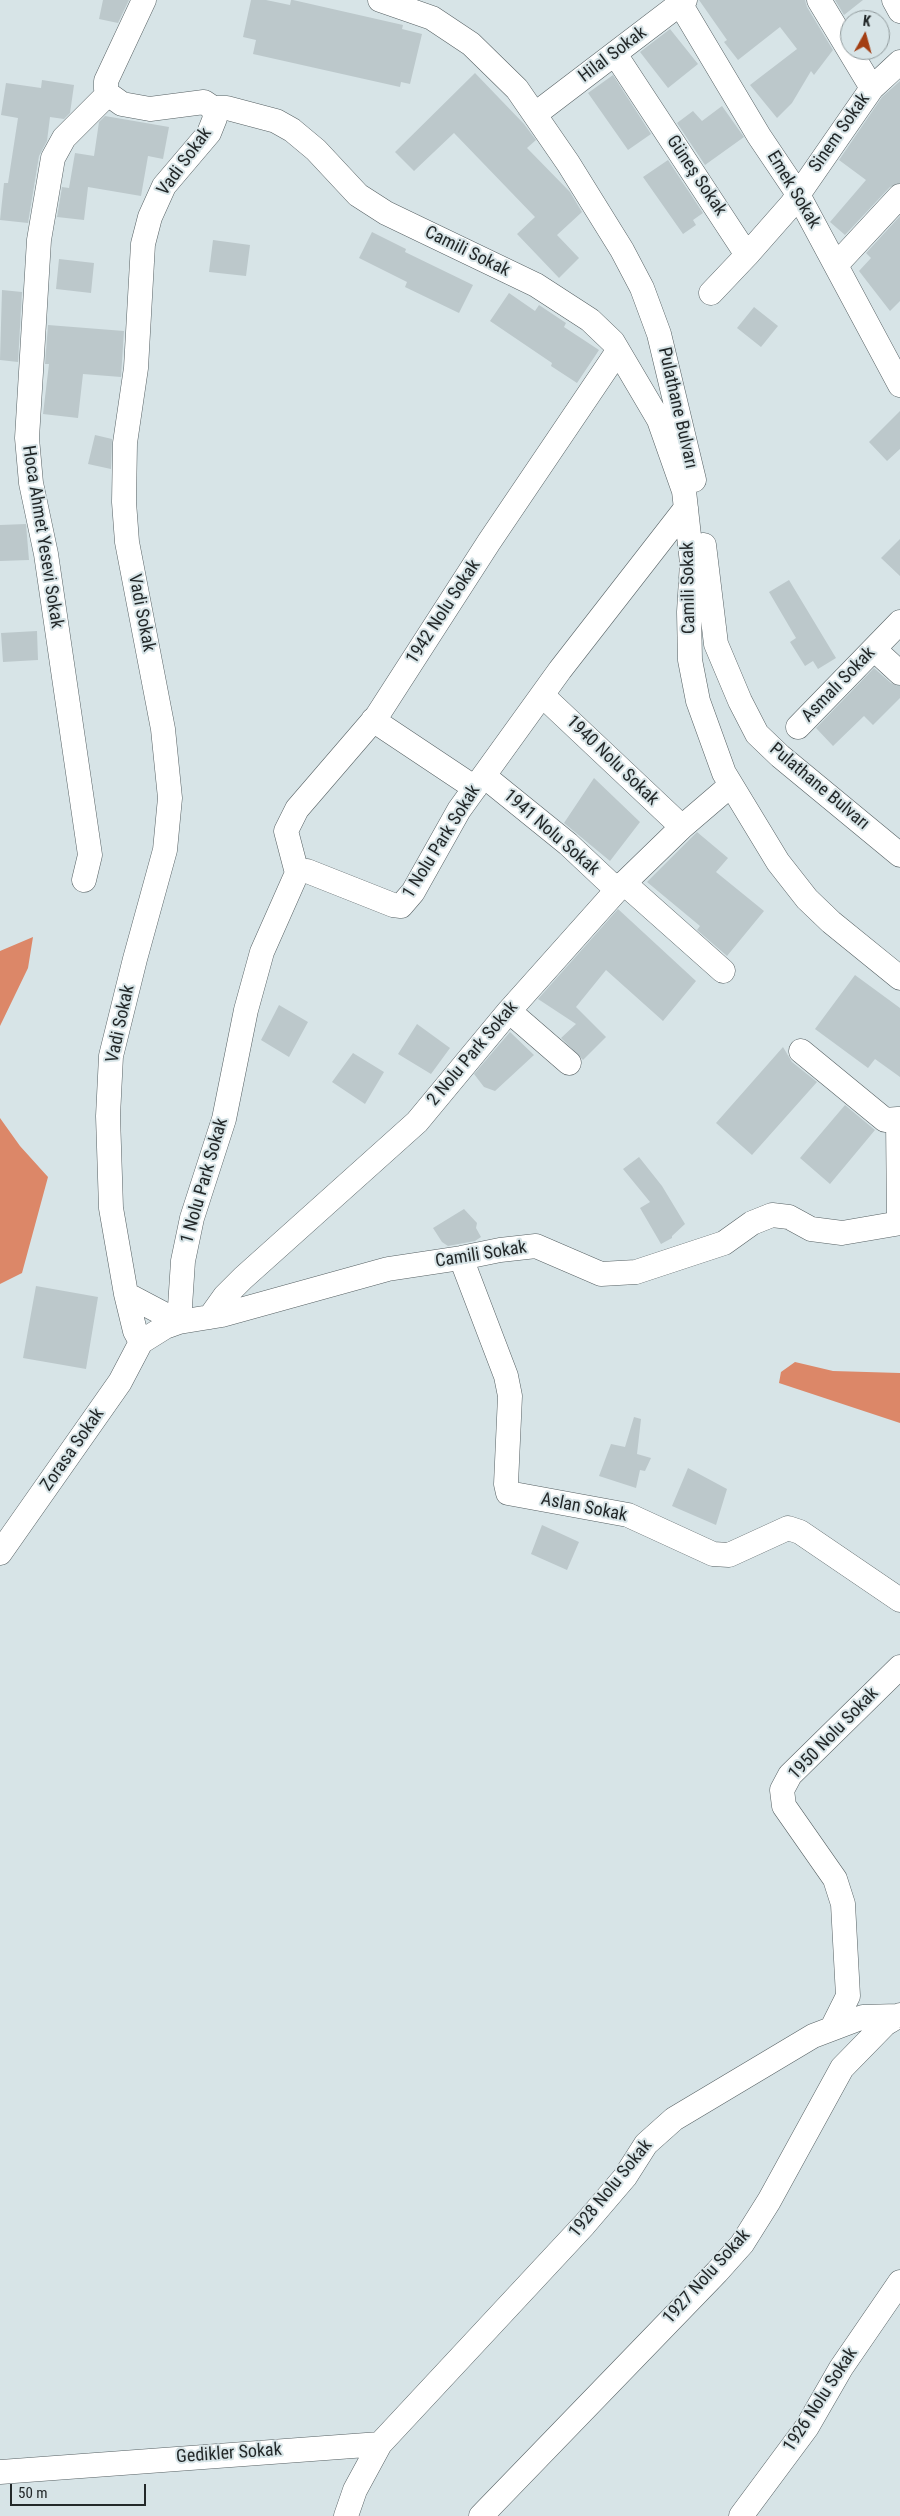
<!DOCTYPE html>
<meta charset="utf-8">
<style>
body{margin:0}
#map{position:relative;width:900px;height:2516px;overflow:hidden;background:#d7e4e7;font-family:"Roboto Condensed",sans-serif}
canvas{display:block}
.north{position:absolute;left:840px;top:10px;width:50px;height:50px;box-sizing:border-box;background:#d7e4e7;border:1px solid #8f999b;border-radius:50%;rotate:7deg;font-size:14px;font-weight:700;line-height:20px;text-align:center;color:#232829}
.north::after{content:'';display:block;margin:auto;width:18px;height:22px;background:#a33e13;clip-path:polygon(50% 0,100% 100%,50% 72%,0 100%)}
.scale{position:absolute;left:10px;top:2484px;width:136px;height:22px;box-sizing:border-box;border:2px solid #232829;border-top:0;padding-left:6px;font-size:15px;line-height:18px;white-space:nowrap;color:#232829;-webkit-text-stroke:4px #d7e4e7;paint-order:stroke}
</style>
<div id="map">
<canvas width="900" height="2516"></canvas>
<div class="north">K</div>
<div class="scale">50 m</div>
</div>
<script>
const ctx = document.querySelector('canvas').getContext('2d');
ctx.lineJoin = 'round';
function paint(path, color) { ctx.fillStyle = color; ctx.fill(path, 'evenodd'); }
const toPath = rows => new Path2D(rows.map(r => 'M' + r).join(''));
function strokePath(path, color, width, dash) { ctx.strokeStyle = color; ctx.lineWidth = width; ctx.lineCap = dash ? 'butt' : 'round'; ctx.setLineDash(dash || []); ctx.stroke(path); }
function drawText(font, color, halo, rows, align = 'center') {
  ctx.font = font + ' "Roboto Condensed",sans-serif'; ctx.lineWidth = 4; ctx.setLineDash([]); ctx.textBaseline = 'middle'; ctx.strokeStyle = halo; ctx.fillStyle = color; for (const [text, x, y, turn = 0] of rows) {
    ctx.save(); ctx.translate(x, y); ctx.rotate((+turn || 0) * Math.PI / 180); ctx.textAlign = isNaN(turn) ? turn : align; if (halo) ctx.strokeText(text, 0, 0); ctx.fillText(text, 0, 0); ctx.restore();
  }
}
const forest = toPath([
 [33,937,28,968,0,1026,0,951],
 [0,1118,20,1146,48,1177,22,1273,0,1284],
 [795,1362,833,1371,900,1373,900,1423,779,1383,781,1372]
]);
const building = toPath([
 [103,0,129,0,118,23,99,19],
 [251,0,266,0,290,5,291,0,293,0,403,25,402,29,422,34,410,84,401,82,400,87,253,54,256,40,243,37],
 [699,0,805,0,807,7,833,50,814,75,811,71,792,103,777,118,750,85,797,49,780,27,738,60,724,42,727,40],
 [835,0,863,0,844,15],
 [670,29,698,64,668,88,640,52],
 [475,73,524,124,536,140,527,148,570,192,582,212,557,235,579,258,559,278,517,234,535,217,454,133,414,171,395,152],
 [613,75,651,134,628,150,588,93],
 [42,80,74,85,70,113,64,119,50,117,47,141,39,156,28,223,0,220,4,183,8,183,18,118,1,115,6,83,41,88],
 [900,81,900,183,890,187,845,235,830,222,866,180,839,160,882,97],
 [722,106,744,137,705,165,677,123,693,111,702,121],
 [105,116,169,127,163,159,148,156,141,196,88,187,84,220,57,217,62,187,69,188,75,153,94,156,99,122],
 [668,160,703,213,693,220,696,225,683,234,643,177],
 [900,216,900,301,890,311,859,271,871,258,866,253],
 [372,232,406,249,405,252,473,285,459,313,405,287,407,282,359,258],
 [213,240,250,245,246,276,209,272],
 [59,259,94,263,91,293,56,289],
 [2,290,22,292,18,362,0,360],
 [509,293,535,311,539,305,566,323,564,327,599,350,577,383,551,366,552,363,490,321],
 [754,307,778,326,761,347,737,328],
 [48,325,124,331,121,377,83,374,78,418,43,414,49,364,45,364],
 [900,411,900,449,887,461,869,442],
 [95,435,112,439,111,469,88,464],
 [26,524,29,560,0,561,0,525],
 [900,539,900,576,881,558],
 [789,580,836,658,818,669,813,661,805,666,790,642,796,638,769,592],
 [37,631,38,660,3,662,1,633],
 [874,668,891,683,900,686,900,698,873,725,864,716,833,746,816,728],
 [594,778,640,822,610,861,564,823],
 [697,832,728,858,716,872,764,911,727,956,697,930,700,926,647,882],
 [618,909,696,981,663,1021,606,970,576,1007,606,1037,583,1060,561,1038,576,1024,538,999],
 [855,975,900,1008,900,1077,875,1059,868,1068,815,1029],
 [279,1005,308,1022,289,1057,261,1040],
 [417,1024,450,1048,431,1074,398,1054],
 [510,1032,534,1055,495,1091,484,1087,474,1074],
 [783,1047,792,1062,817,1082,752,1155,716,1123],
 [353,1053,384,1072,365,1104,332,1082],
 [845,1105,875,1130,830,1184,800,1158],
 [639,1157,662,1186,685,1224,672,1236,672,1238,661,1244,640,1208,650,1202,623,1169],
 [464,1209,477,1223,476,1228,481,1237,475,1241,448,1246,442,1242,433,1228],
 [36,1286,98,1297,86,1369,23,1358],
 [634,1417,641,1419,637,1454,651,1458,645,1471,640,1470,636,1488,599,1476,611,1444,625,1447],
 [688,1468,727,1489,716,1525,672,1506],
 [542,1525,579,1542,567,1570,531,1554]
]);
const minor = toPath([
 [380,0,432,18,471,44,517,89,568,163,622,250,642,288,659,334,694,480],
 [678,0,759,136,796,191,900,385],
 [819,0,872,88],
 [894,0,900,11],
 [615,54,747,255,711,293],
 [213,108,227,108,276,121,292,130,316,150,358,195,386,213,536,285,590,320,613,342,659,420,684,491,692,563,689,612,690,660,698,701,724,773,778,862,807,899,831,922,900,978],
 [542,109,685,0],
 [747,255,791,205,872,88,900,62],
 [836,265,900,196],
 [704,545,716,644,740,701,757,734,780,756,900,855],
 [874,649,900,673],
 [542,695,682,827],
 [373,720,475,788],
 [798,727,900,622],
 [484,776,568,844,617,890],
 [297,873,286,831,297,809,377,716,489,542,618,351],
 [84,880,90,855,46,554,31,483,27,438,39,240,53,158,64,138,108,94],
 [624,883,723,971],
 [509,1011,569,1063],
 [801,1051,885,1120,898,1119],
 [899,1223,898,1119,900,1119],
 [461,1258,506,1376,510,1396,506,1484,508,1493,628,1515,713,1554,729,1555,788,1528,800,1532,900,1600],
 [126,1294,179,1322,183,1261,192,1218,224,1119,246,1010,262,952,297,873,307,871,393,905,401,906,413,892,459,810,560,670,686,508],
 [210,1317,225,1296,243,1278,417,1122,509,1011,617,890,682,827,731,785],
 [141,1342,135,1331,126,1294,111,1208,108,1116,111,1056,135,959,165,850,170,798,163,729,127,542,124,502,125,443,136,368,143,244,150,217,164,186,209,133,215,118,213,108,204,102,150,109,122,104,108,94,106,89,106,81,144,0],
 [0,1553,120,1382,141,1342,165,1327,179,1322,222,1315,388,1269,461,1258,500,1250,536,1246,601,1274,636,1272,724,1243,752,1223,772,1215,789,1217,811,1229,842,1233,900,1223],
 [832,2028,848,1996,843,1904,835,1879,784,1806,782,1790,790,1775,900,1667],
 [380,2444,584,2225,625,2177,646,2144,674,2119,813,2036,863,2017,898,2016],
 [0,2472,380,2444,355,2490,346,2516],
 [481,2516,717,2272,742,2244,769,2201,842,2068,885,2024,900,2015],
 [741,2516,807,2427,841,2368,900,2282]
]);
const streetNames = [
 ["Hilal Sokak",613,55,-37],
 ["Sinem Sokak",840,133,-55],
 ["Vadi Sokak",185,162,-54],
 ["Güneş Sokak",696,176,56],
 ["Emek Sokak",793,190,59],
 ["Camili Sokak",467,252,26],
 ["Pulathane Bulvarı",677,408,77],
 ["Hoca Ahmet Yesevi Sokak",42,537,81],
 ["Camili Sokak",689,588,-91],
 ["1942 Nolu Sokak",444,612,-57],
 ["Vadi Sokak",141,613,79],
 ["Asmalı Sokak",839,685,-46],
 ["1940 Nolu Sokak",612,761,44],
 ["Pulathane Bulvarı",819,787,40],
 ["1941 Nolu Sokak",551,833,41],
 ["1 Nolu Park Sokak",442,842,-58],
 ["Vadi Sokak",121,1024,-78],
 ["2 Nolu Park Sokak",473,1054,-50],
 ["1 Nolu Park Sokak",205,1181,-74],
 ["Camili Sokak",481,1255,-9],
 ["Zorasa Sokak",73,1450,-55],
 ["Aslan Sokak",584,1508,11],
 ["1950 Nolu Sokak",834,1734,-46],
 ["1928 Nolu Sokak",611,2189,-51],
 ["1927 Nolu Sokak",707,2277,-48],
 ["1926 Nolu Sokak",821,2400,-57],
 ["Gedikler Sokak",229,2454,-4]
];
paint(forest, '#dc8768');
paint(building, '#bcc8cb');
strokePath(minor, '#566063', 25);
strokePath(minor, '#fff', 24);
drawText('18px', '#232829', '#d7e4e7', streetNames);
</script>
